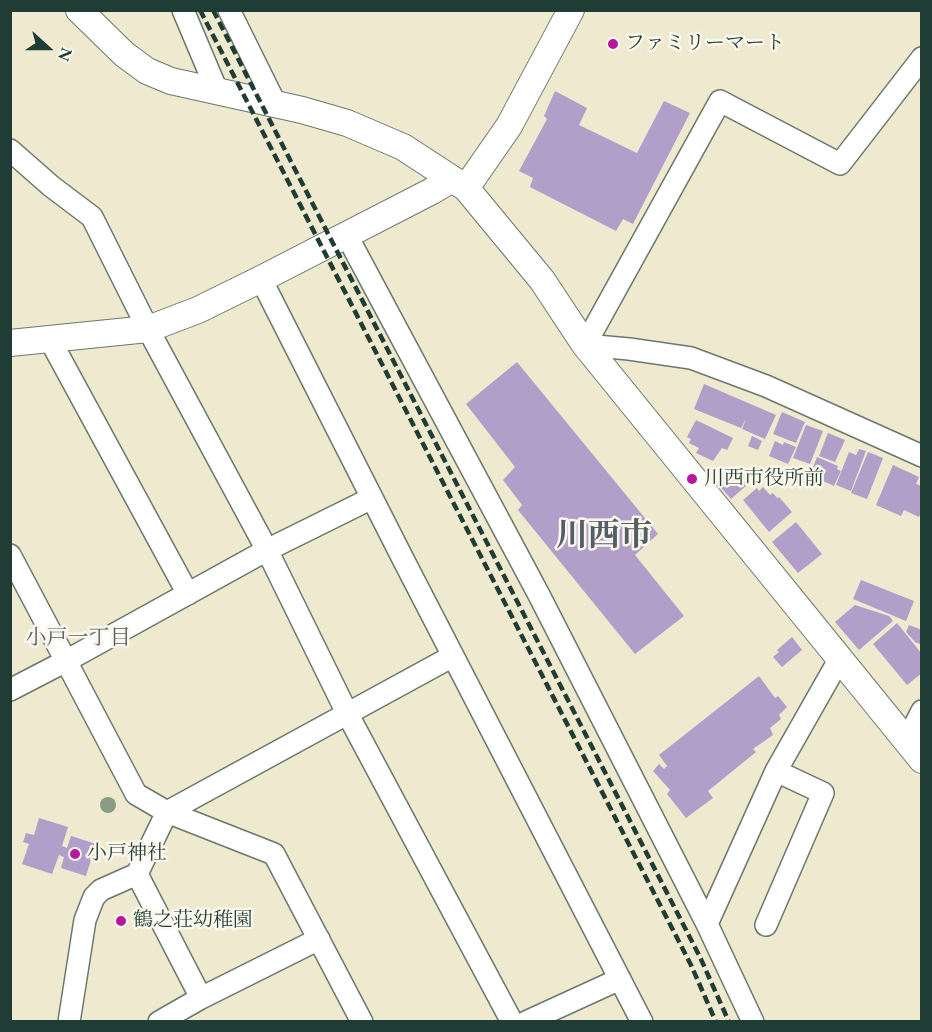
<!DOCTYPE html>
<meta charset="utf-8">
<style>
body{margin:0}
#map{position:relative;width:932px;height:1032px;overflow:hidden;background:#efe9cf;font-family:"EB Garamond",serif}
canvas{display:block}
.frame{position:absolute;inset:0;border:12px solid #1f3d34;pointer-events:none}
.north{position:absolute;left:18px;top:18px;width:60px;height:60px;-webkit-text-stroke:4px #fbf7ec;paint-order:stroke;rotate:111deg;font-size:16px;font-weight:700;line-height:24px;text-align:center;color:#1f3d34}
.north::after{content:'';display:block;margin:auto;width:21px;height:27px;background:#1f3d34;clip-path:polygon(50% 0,100% 100%,50% 72%,0 100%)}
</style>
<div id="map">
<canvas width="932" height="1032"></canvas>
<div class="frame"></div>
<div class="north">N</div>
</div>
<script>
const ctx = document.querySelector('canvas').getContext('2d');
ctx.lineJoin = 'round';
function paint(path, color) { ctx.fillStyle = color; ctx.fill(path, 'evenodd'); }
const toPath = rows => new Path2D(rows.map(r => 'M' + r).join(''));
function strokePath(path, color, width, dash) { ctx.strokeStyle = color; ctx.lineWidth = width; ctx.lineCap = dash ? 'butt' : 'round'; ctx.setLineDash(dash || []); ctx.stroke(path); }
function drawText(font, color, halo, rows, align = 'center') {
  ctx.font = font + ' "EB Garamond","Noto Serif JP",serif'; ctx.lineWidth = 5; ctx.setLineDash([]); ctx.textBaseline = 'middle'; ctx.strokeStyle = halo; ctx.fillStyle = color; for (const [text, x, y, turn = 0] of rows) {
    ctx.save(); ctx.translate(x, y); ctx.rotate((+turn || 0) * Math.PI / 180); ctx.textAlign = isNaN(turn) ? turn : align; if (halo) ctx.strokeText(text, 0, 0); ctx.fillText(text, 0, 0); ctx.restore();
  }
}
const building = toPath([
 [555,91,587,108,579,125,637,153,664,101,690,113,633,224,623,219,616,231,530,187,533,178,519,171,547,119,544,116],
 [517,362,658,534,635,555,684,616,635,654,518,510,522,505,503,480,515,467,466,404],
 [704,384,776,415,765,439,742,429,746,419,741,428,694,409],
 [782,412,805,422,796,443,773,434],
 [696,420,733,438,727,450,722,448,713,461,696,453,699,448,689,443,691,439,687,437],
 [806,425,823,431,810,464,793,458],
 [828,433,845,440,835,462,819,456],
 [752,436,762,441,758,450,748,446],
 [775,441,783,445,784,442,796,447,788,464,769,456],
 [859,449,866,451,851,491,836,485,849,452,856,455],
 [868,452,883,458,867,499,851,493],
 [817,457,838,466,837,469,841,471,834,486,810,475],
 [893,465,919,477,916,484,922,486,922,510,919,517,904,510,901,516,876,505],
 [727,472,743,480,747,485,731,499,716,482],
 [763,487,770,495,773,493,777,498,779,497,792,512,769,532,743,500,757,488,759,491],
 [796,522,822,554,798,573,772,542],
 [861,580,914,601,906,621,853,599],
 [855,605,889,616,893,621,859,650,835,622],
 [897,623,922,654,922,673,907,685,873,644],
 [909,625,922,630,922,645,915,642,906,632],
 [792,637,802,650,782,667,773,657,779,652,777,650],
 [759,676,775,698,778,696,787,707,779,715,781,719,770,728,773,735,753,749,756,752,708,791,713,798,686,818,667,794,670,790,653,771,659,764,664,769,667,766,659,755],
 [39,818,68,827,62,846,67,848,71,836,96,844,86,876,61,868,64,857,59,855,52,874,22,864,29,844,23,842,26,833,34,835]
]);
const minor = toPath([
 [183,10,218,93],
 [229,10,276,105],
 [922,58,840,164,720,101,585,345,629,349,691,358,766,386,922,456],
 [10,150,51,186,92,217,148,329,267,550,347,713,512,1022],
 [346,234,539,595,707,924,753,1022],
 [261,279,403,559,642,1022],
 [49,338,188,594],
 [10,555,66,661,10,690],
 [906,742,922,711],
 [137,874,201,998],
 [707,924,776,771,839,660],
 [766,925,823,793,776,771],
 [69,1022,85,920,94,897,101,890,137,874,167,812,453,656],
 [159,1022,201,998,319,939],
 [362,1022,274,854,167,812,136,794,66,661,267,550,372,498],
 [526,1022,620,979]
]);
const tertiary = toPath([
 [79,10,124,54,147,71,171,81,302,110,347,123,403,147,466,188,542,280,585,345,922,760],
 [466,188,509,126,571,10],
 [10,343,148,329,198,310,261,279,432,191,452,179]
]);
const rail = toPath([
 [200,10,691,965,716,1022],
 [213,10,700,957,729,1022]
]);
const trees = [
 [108,805]
];
const markers = [
 [613,44,6,"#b5179e"],
 [692,479,6,"#b5179e"],
 [75,854,6,"#b5179e"],
 [121,921,6,"#b5179e"]
];
const poiNames = [
 ["ファミリーマート",625,44],
 ["川西市役所前",704,479],
 ["小戸神社",87,854],
 ["鶴之荘幼稚園",133,921]
];
const neighbourhoodNames = [
 ["小戸一丁目",78,638]
];
const townNames = [
 ["川西市",604,536]
];
paint(building, '#b19fca');
strokePath(minor, '#68796a', 24);
strokePath(tertiary, '#68796a', 28);
strokePath(minor, '#fff', 21);
strokePath(tertiary, '#fff', 26);
strokePath(rail, '#1f3d34', 4.5, [9, 4.5]);
ctx.fillStyle = '#8a9b84';
for (const [x, y] of trees) { ctx.beginPath(); ctx.arc(x, y, 8, 0, 2 * Math.PI); ctx.fill(); }
for (const [x, y, r, color] of markers) { const dot = new Path2D(); dot.arc(x, y, r, 0, 2 * Math.PI); ctx.fillStyle = color; ctx.fill(dot); strokePath(dot, '#fbf7ec', 2); }
drawText('20px', '#1f3d34', '#fbf7ec', poiNames, 'left');
drawText('21px', '#525f68', '#fbf7ec', neighbourhoodNames);
drawText('bold 32px', '#525f68', '#fbf7ec', townNames);
</script>
